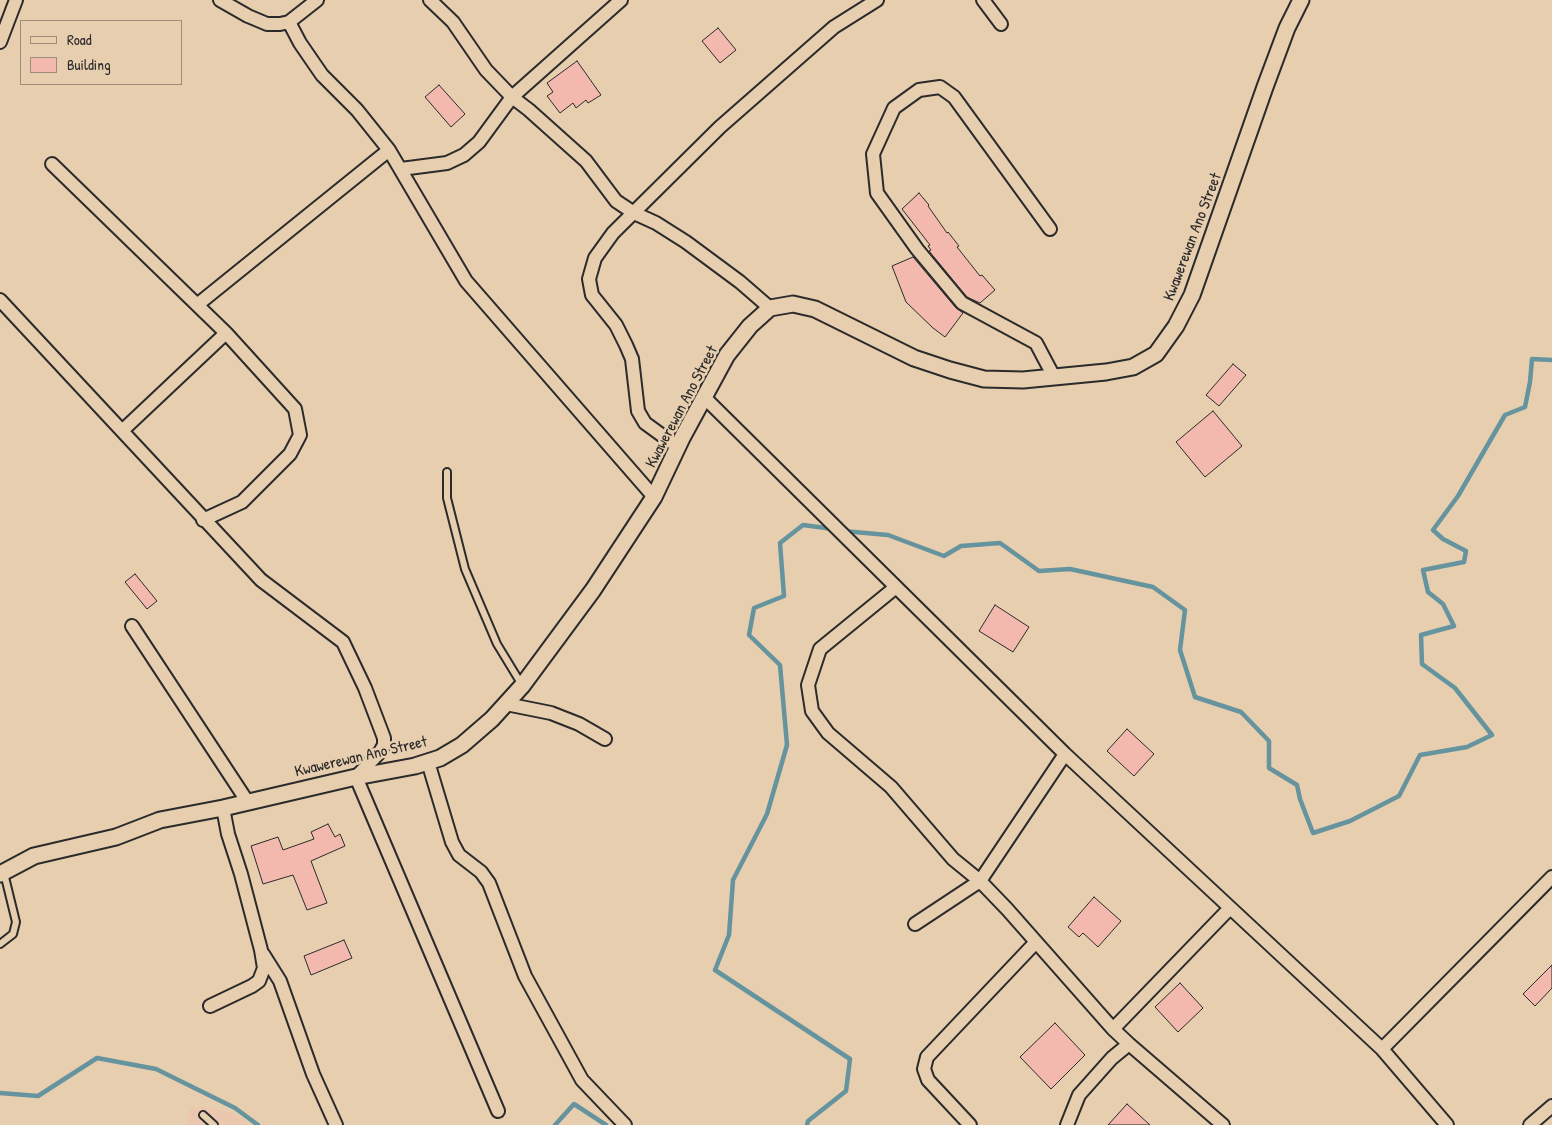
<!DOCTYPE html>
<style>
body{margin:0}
#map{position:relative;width:1552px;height:1125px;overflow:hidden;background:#e7ceaf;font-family:"Patrick Hand",sans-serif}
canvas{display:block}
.legend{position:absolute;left:20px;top:20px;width:162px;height:65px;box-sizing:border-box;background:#e7ceaf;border:1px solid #9c8d7a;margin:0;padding:6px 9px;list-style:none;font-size:15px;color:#2b2b2b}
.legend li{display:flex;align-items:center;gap:10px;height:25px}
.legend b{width:25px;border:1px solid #9c8d7a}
</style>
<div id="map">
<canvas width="1552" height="1125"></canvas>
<ul class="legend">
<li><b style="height:6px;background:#e7ceaf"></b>Road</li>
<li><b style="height:14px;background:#f3b8ae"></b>Building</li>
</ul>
</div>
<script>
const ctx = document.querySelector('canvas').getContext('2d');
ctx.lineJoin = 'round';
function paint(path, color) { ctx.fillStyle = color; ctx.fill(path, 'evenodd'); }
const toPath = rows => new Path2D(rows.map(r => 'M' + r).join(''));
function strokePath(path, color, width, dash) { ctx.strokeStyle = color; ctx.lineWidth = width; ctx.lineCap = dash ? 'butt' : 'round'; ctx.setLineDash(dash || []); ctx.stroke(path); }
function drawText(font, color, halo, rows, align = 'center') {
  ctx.font = font + ' "Patrick Hand",sans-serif'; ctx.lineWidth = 5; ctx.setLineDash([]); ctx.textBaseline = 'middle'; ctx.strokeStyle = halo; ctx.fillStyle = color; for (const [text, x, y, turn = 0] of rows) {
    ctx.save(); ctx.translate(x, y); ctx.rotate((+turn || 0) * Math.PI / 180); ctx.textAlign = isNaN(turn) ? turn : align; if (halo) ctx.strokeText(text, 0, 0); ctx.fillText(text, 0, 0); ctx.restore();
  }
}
const built = toPath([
 [206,1107,232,1112,248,1125,186,1125,190,1108]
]);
const stream = toPath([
 [843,531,888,535,944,556,961,546,1000,543,1039,571,1070,569,1153,587,1185,610,1180,650,1195,697,1241,712,1269,741,1269,768,1297,785,1300,799,1313,833,1350,821,1399,796,1420,755,1467,747,1492,735,1455,688,1422,664,1421,635,1454,626,1443,604,1428,592,1423,570,1464,562,1466,551,1443,539,1433,530,1458,496,1505,415,1525,407,1530,382,1532,359,1552,360],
 [0,1093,38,1096,97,1058,156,1069,235,1108,258,1125],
 [555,1125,574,1104,606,1125],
 [807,1125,808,1121,846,1091,850,1059,715,970,729,935,733,880,767,814,787,745,780,665,749,635,754,608,784,596,780,543,803,525,833,529]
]);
const building = toPath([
 [718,28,736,50,720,63,702,41,718,28],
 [577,61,601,95,588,103,586,100,576,108,573,103,560,113,547,96,553,92,547,83,577,61],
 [439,85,465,114,451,127,425,97,439,85],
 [919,193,929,205,928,206,947,233,948,232,959,246,957,247,980,276,982,275,995,290,980,303,967,297,929,251,931,250,928,246,930,245,902,209,919,193],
 [913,257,956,308,963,313,945,337,933,328,906,302,892,266,913,257],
 [1233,364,1246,375,1219,406,1206,395,1233,364],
 [1213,411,1242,446,1205,477,1176,442,1213,411],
 [135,574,157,601,147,609,125,582,135,574],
 [995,605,1029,627,1013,652,979,631,995,605],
 [1127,729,1154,754,1134,776,1107,751,1127,729],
 [328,824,335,837,340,834,345,846,311,861,327,903,307,910,293,875,263,884,251,846,278,837,283,850,314,839,311,832,328,824],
 [1094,897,1121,921,1098,947,1083,933,1079,937,1068,927,1094,897],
 [344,940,352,958,311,975,304,956,344,940],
 [1552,965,1552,988,1535,1006,1523,994,1552,965],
 [1180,983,1203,1008,1178,1032,1155,1007,1180,983],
 [1055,1023,1085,1055,1051,1089,1020,1057,1055,1023],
 [1127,1104,1150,1125,1108,1125,1127,1104]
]);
const service = toPath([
 [447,472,447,498,465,569,497,644,522,685],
 [0,944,13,934,16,922,4,873],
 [203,1115,214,1125]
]);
const minor = toPath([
 [220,0,248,16,267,24,280,24,289,22,317,0],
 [430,0,453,22,486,70,512,97,529,110,586,161,616,201,634,213,656,223,686,242,740,282,770,308],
 [983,0,1001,24],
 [289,22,300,43,322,75,357,110,389,150,466,281,654,497],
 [0,42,16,0],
 [52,164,226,333,295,409,300,435,290,454,242,502,203,520],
 [401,169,447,163,464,155,479,142,512,97,621,0],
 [1050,229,954,97,940,87,919,90,894,108,873,154,877,193,917,249,962,303,1036,343,1054,377],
 [0,300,261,580,343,642,365,688,384,738,384,745,380,752,356,777,498,1111],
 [197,305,389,150],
 [704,397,1065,754,1382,1049,1447,1125],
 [123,430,226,333],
 [678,447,645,423,638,411,632,359,626,345,616,325,592,295,589,279,595,258,613,233,720,127,834,27,877,0],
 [896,587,820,649,808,685,812,711,828,733,891,787,953,859,980,881,1007,909,1113,1029,1129,1044,1223,1125],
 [132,626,247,801],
 [506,704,551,713,579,724,605,739],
 [428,762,452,842,459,855,481,872,489,883,525,976,582,1080,625,1125],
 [915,924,980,881,1065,754],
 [263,954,280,981,313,1074,336,1125],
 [210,1006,252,986,259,981,264,968,261,950,241,874,228,834,223,808],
 [1113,1029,1230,908],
 [1382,1049,1552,877],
 [970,1125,928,1080,924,1069,927,1057,1036,942],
 [1067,1125,1079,1095,1112,1058,1129,1044],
 [1530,1125,1552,1106]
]);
const tertiary = toPath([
 [0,874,34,856,116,837,160,820,223,808,356,777,415,766,440,758,462,745,492,719,522,686,593,590,654,497,682,438,727,355,750,326,770,308,793,304,815,309,914,358,950,370,984,379,1023,380,1106,372,1133,367,1156,354,1176,326,1192,295,1265,87,1287,28,1301,0]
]);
const streetNames = [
 ["Kwawerewan Ano Street",1193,237,-69],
 ["Kwawerewan Ano Street",682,407,-62],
 ["Kwawerewan Ano Street",361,757,-13]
];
paint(built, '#ebc7af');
strokePath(stream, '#65939e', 4.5);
paint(building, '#f3b8ae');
strokePath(building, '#2b2b2b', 1);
strokePath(service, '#2b2b2b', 10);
strokePath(minor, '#2b2b2b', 16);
strokePath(tertiary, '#2b2b2b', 19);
strokePath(service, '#e7ceaf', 6);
strokePath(minor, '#e7ceaf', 12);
strokePath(tertiary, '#e7ceaf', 15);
drawText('16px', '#2b2b2b', '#e7ceaf', streetNames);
</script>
